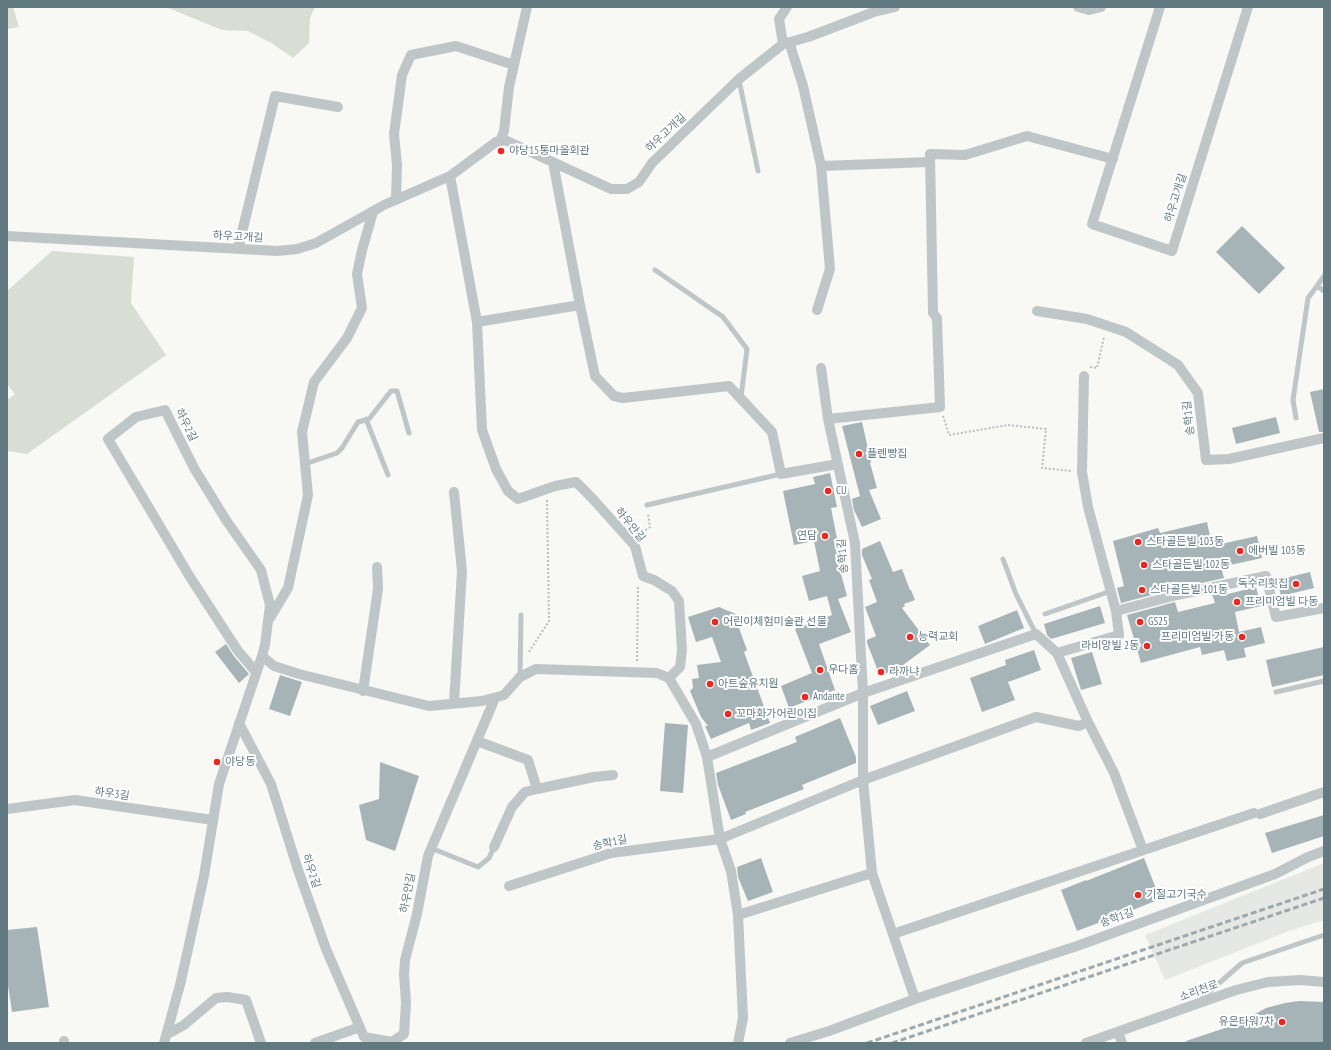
<!DOCTYPE html>
<meta charset="utf-8">
<style>
body{margin:0}
#map{position:relative;width:1331px;height:1050px;overflow:hidden;background:#f8f8f5;font-family:"PT Sans Narrow",sans-serif}
canvas{display:block}
.frame{position:absolute;inset:0;border:8px solid #617a82;pointer-events:none}
</style>
<div id="map">
<canvas width="1331" height="1050"></canvas>
<div class="frame"></div>
</div>
<script>
const ctx = document.querySelector('canvas').getContext('2d');
ctx.lineJoin = 'round';
function paint(path, color) { ctx.fillStyle = color; ctx.fill(path, 'evenodd'); }
const toPath = rows => new Path2D(rows.map(r => 'M' + r).join(''));
function strokePath(path, color, width, dash) { ctx.strokeStyle = color; ctx.lineWidth = width; ctx.lineCap = dash ? 'butt' : 'round'; ctx.setLineDash(dash || []); ctx.stroke(path); }
function drawText(font, color, halo, rows, align = 'center') {
  ctx.font = font + ' "PT Sans Narrow","Noto Sans KR",sans-serif'; ctx.lineWidth = 4; ctx.setLineDash([]); ctx.textBaseline = 'middle'; ctx.strokeStyle = halo; ctx.fillStyle = color; for (const [text, x, y, turn = 0] of rows) {
    ctx.save(); ctx.translate(x, y); ctx.rotate((+turn || 0) * Math.PI / 180); ctx.textAlign = isNaN(turn) ? turn : align; if (halo) ctx.strokeText(text, 0, 0); ctx.fillText(text, 0, 0); ctx.restore();
  }
}
const built = toPath([
 [1324,863,1324,920,1289,931,1165,980,1145,935]
]);
const green = toPath([
 [7,7,13,7,19,27,7,29],
 [166,7,315,7,310,18,309,43,293,58,273,44,248,31,222,30],
 [52,251,134,257,131,303,166,355,27,454,7,451,7,400,15,394,7,384,7,291]
]);
const building = toPath([
 [1242,226,1285,268,1259,294,1216,252],
 [1324,389,1324,432,1319,432,1310,392],
 [1276,417,1280,433,1236,444,1232,428],
 [862,422,871,462,870,463,877,488,869,490,881,519,862,527,854,510,852,499,860,496,842,426],
 [830,473,837,507,831,508,840,554,836,555,847,596,838,599,851,632,819,644,835,690,789,708,781,686,812,673,795,629,832,615,827,596,809,601,802,576,820,571,814,541,794,545,783,491,815,484,813,477],
 [1207,522,1212,546,1257,536,1262,558,1221,567,1224,578,1175,589,1121,603,1117,588,1124,586,1113,541,1158,528,1160,533],
 [880,541,893,572,902,569,910,590,911,590,915,600,904,604,905,606,902,608,930,645,903,665,904,666,880,676,867,643,867,640,876,636,865,607,877,602,869,580,872,579,862,555,862,549],
 [1310,572,1314,588,1281,596,1277,580],
 [1256,587,1261,606,1235,612,1239,632,1261,627,1265,643,1244,648,1246,657,1227,661,1224,650,1202,655,1200,647,1141,663,1127,615,1175,602,1178,612,1215,603,1212,594,1227,591,1228,594],
 [1100,606,1105,623,1051,639,1047,635,1044,624],
 [719,607,738,615,742,627,739,628,747,650,744,652,770,723,751,730,749,723,711,739,705,726,708,726,701,717,690,691,693,688,692,679,699,678,697,665,721,662,712,637,696,642,688,617],
 [1017,610,1024,628,985,644,978,626],
 [226,644,233,655,249,674,239,683,215,652],
 [1324,647,1324,675,1272,687,1266,660],
 [1034,650,1041,670,1008,682,1015,700,982,712,970,678,1006,665,1005,660],
 [1092,652,1102,684,1081,690,1071,658],
 [280,675,302,682,290,716,269,709],
 [907,691,915,711,878,725,870,706],
 [840,718,856,757,856,763,802,785,804,789,745,812,746,814,731,820,718,785,716,773,797,742,795,737],
 [665,723,688,725,683,793,660,791],
 [380,762,419,776,395,851,366,840,359,805,379,799],
 [1324,815,1324,836,1272,853,1265,833],
 [761,858,773,892,748,901,738,877,737,867],
 [1144,858,1160,899,1106,921,1106,920,1077,931,1061,890,1086,880,1086,881],
 [37,927,49,1007,12,1012,7,979,7,930],
 [1299,1001,1324,1002,1324,1043,1186,1043,1186,1041,1237,1024,1266,1008,1285,1003]
]);
const path = toPath([
 [1090,367,1097,368,1104,337],
 [943,416,949,435,1008,425,1046,429,1042,468,1071,471],
 [639,535,650,527,648,514],
 [529,652,549,621,547,500],
 [637,661,638,586]
]);
const lane = toPath([
 [739,80,758,171],
 [655,270,723,317,747,349,741,397],
 [1317,286,1324,276],
 [1296,418,1293,400,1308,298,1317,286,1324,291],
 [366,419,388,475],
 [305,464,337,453,342,448,358,422,369,419,391,391,397,391,409,433],
 [647,505,781,474],
 [1003,559,1016,594,1036,634],
 [1045,614,1111,591],
 [520,677,521,615],
 [1276,692,1324,681],
 [431,848,478,867,489,858,494,847],
 [1201,999,1242,963,1324,935]
]);
const street = toPath([
 [1078,7,1089,10,1101,7],
 [1160,7,1092,224,1172,251,1248,7],
 [791,42,791,48,803,86,821,166,930,162],
 [783,44,779,19,787,7],
 [500,141,504,131,509,87,527,7],
 [553,162,580,305,595,376,614,396,623,398,729,386,772,432,781,474,838,464],
 [450,176,477,322,580,305],
 [396,200,397,165,394,134,402,75,411,55,456,46,514,65],
 [7,236,277,251,297,249,316,243,384,205,450,176,496,142,505,140,611,189,627,189,639,182,652,163,739,79,783,44,808,37,874,12,895,7],
 [238,249,275,96,338,107],
 [817,310,830,269,821,166],
 [1037,311,1087,319,1126,332,1178,365,1198,393,1206,460,1229,459,1324,438],
 [821,368,828,419,940,407,937,318,933,313,930,154,965,155,1027,136,1113,159],
 [1084,376,1082,472,1088,507,1116,611],
 [828,419,855,543,863,693,863,780,872,873,915,999],
 [270,618,288,588,308,495,302,432,314,382,347,338,362,308,357,274,362,250,373,212],
 [1057,653,1088,722,1114,773,1143,850],
 [262,656,274,666,299,674,429,706,482,701,504,695,520,677,536,669,657,673,669,678,680,667,682,650,679,601,672,591,654,580,643,576,635,546,592,498,576,482,555,486,518,499,508,491,496,469,482,430,477,322],
 [669,678,696,724,707,757,720,839,731,871,738,915,743,1018,738,1043],
 [363,691,378,589,377,567],
 [454,703,462,571,454,492],
 [239,723,271,784,298,870,326,949,364,1037,392,1042,404,1034,406,1003,404,974,405,960,417,914,428,856,495,698],
 [477,741,528,760,537,789,594,777,613,775],
 [707,757,863,693,1036,634,1057,653,1119,635,1116,611,1177,595,1266,576,1276,617,1324,608],
 [7,809,75,800,213,820],
 [1260,814,1324,792],
 [494,847,512,807,525,792,537,789],
 [509,886,611,853,720,839,863,780,1036,717,1079,726,1088,722],
 [738,915,872,873],
 [893,934,1254,813],
 [1118,1032,1122,1043],
 [166,1035,184,1025,216,998,227,997,246,1000,261,1043],
 [64,1041,64,1043],
 [164,1043,181,981,204,876,219,784,262,656,265,645,270,605,261,570,226,520,194,468,165,410,136,417,108,439,190,577,238,651,256,672],
 [315,1043,360,1027],
 [790,1043,829,1031,915,999,1077,946,1275,874,1308,857,1324,851],
 [1086,1043,1236,990,1268,982,1300,980,1324,982]
]);
const rail = toPath([
 [867,1043,1324,889],
 [892,1043,1324,898]
]);
const markers = [
 [501,151,4,"#ed2720"],
 [859,454,4,"#ed2720"],
 [828,491,4,"#ed2720"],
 [825,536,4,"#ed2720"],
 [1138,542,4,"#ed2720"],
 [1240,551,4,"#ed2720"],
 [1144,565,4,"#ed2720"],
 [1296,584,4,"#ed2720"],
 [1142,590,4,"#ed2720"],
 [1237,602,4,"#ed2720"],
 [715,622,4,"#ed2720"],
 [1140,622,4,"#ed2720"],
 [910,637,4,"#ed2720"],
 [1242,637,4,"#ed2720"],
 [1147,646,4,"#ed2720"],
 [820,670,4,"#ed2720"],
 [881,672,4,"#ed2720"],
 [710,684,4,"#ed2720"],
 [805,697,4,"#ed2720"],
 [728,714,4,"#ed2720"],
 [217,762,4,"#ed2720"],
 [1138,895,4,"#ed2720"],
 [1282,1022,4,"#ed2720"]
];
const streetNames = [
 ["하우고개길",666,133,-43],
 ["하우고개길",1176,198,-73],
 ["하우고개길",238,237,3],
 ["송학1길",1189,418,-96],
 ["하우2길",186,425,63],
 ["하우안길",630,525,51],
 ["송학1길",843,556,-95],
 ["하우3길",112,794,8],
 ["송학1길",610,843,-12],
 ["하우2길",311,871,71],
 ["하우안길",408,893,-79],
 ["송학1길",1117,918,-20],
 ["소리천로",1199,991,-20]
];
const poiNames = [
 ["야당15통마을회관",509,151],
 ["플렌빵집",867,454],
 ["CU",836,491],
 ["연담",817,536,"right"],
 ["스타골든빌 103동",1146,542],
 ["에버빌 103동",1248,551],
 ["스타골든빌 102동",1152,565],
 ["독수리횟집",1288,584,"right"],
 ["스타골든빌 101동",1150,590],
 ["프리미엄빌 다동",1245,602],
 ["어린이체험미술관 선물",723,622],
 ["GS25",1148,622],
 ["능력교회",918,637],
 ["프리미엄빌 가동",1234,637,"right"],
 ["라비앙빌 2동",1139,646,"right"],
 ["우다홈",828,670],
 ["라까냐",889,672],
 ["아트숲유치원",718,684],
 ["Andante",813,697],
 ["꼬마화가어린이집",736,714],
 ["야당동",225,762],
 ["기절고기국수",1146,895],
 ["유은타워7차",1274,1022,"right"]
];
paint(built, '#e6e8e6');
paint(green, '#d9ded4');
paint(building, '#a7b4b7');
strokePath(path, '#b9bec0', 2, [2, 2]);
strokePath(lane, '#bec6c8', 5);
strokePath(street, '#bec6c8', 10);
strokePath(rail, '#9ea9ad', 3, [6, 3]);
for (const [x, y, r, color] of markers) { const dot = new Path2D(); dot.arc(x, y, r, 0, 2 * Math.PI); ctx.fillStyle = color; ctx.fill(dot); strokePath(dot, '#fff', 1.5); }
drawText('11px', '#617a82', '#fff', streetNames);
drawText('11px', '#617a82', '#fff', poiNames, 'left');
</script>
